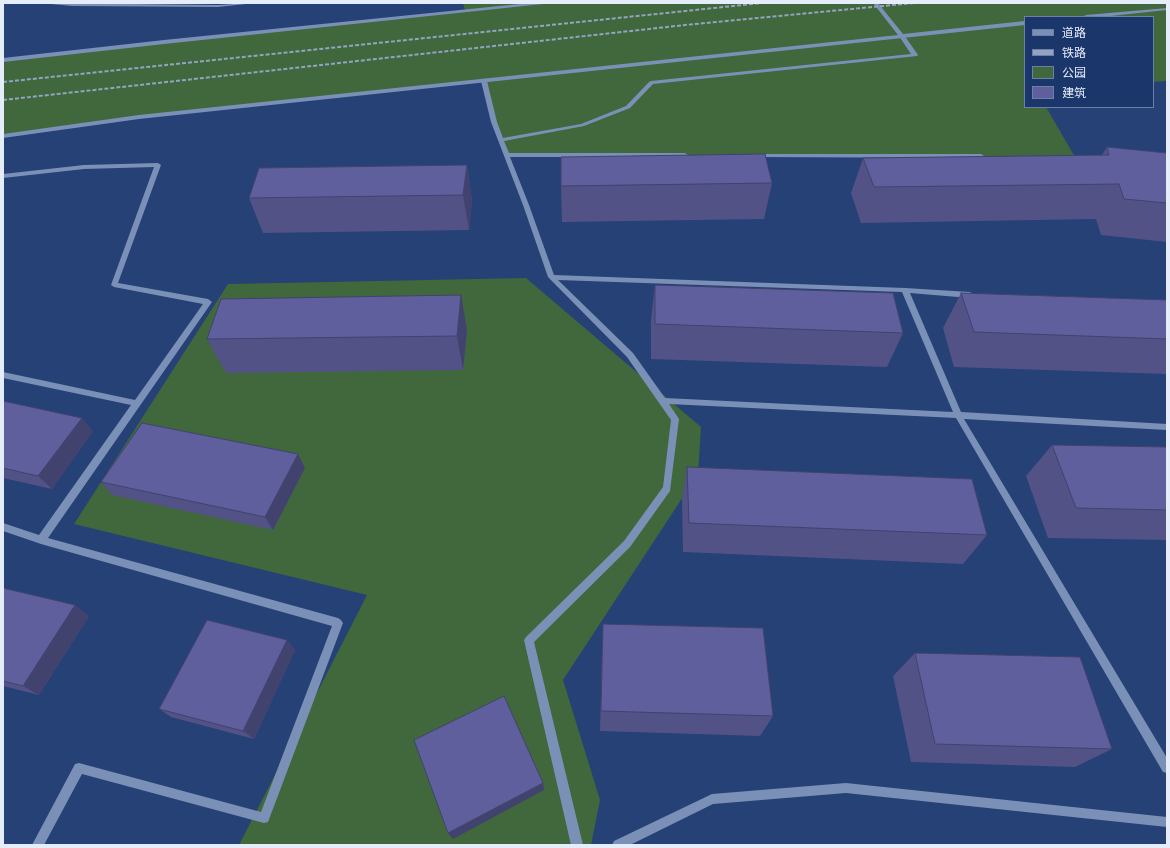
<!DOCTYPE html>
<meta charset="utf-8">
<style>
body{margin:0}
#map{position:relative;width:1170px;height:848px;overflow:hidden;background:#254176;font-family:"Noto Sans","Noto Sans SC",sans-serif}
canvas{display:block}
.frame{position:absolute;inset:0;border:4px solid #e6edfa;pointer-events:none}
.legend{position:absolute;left:1024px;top:16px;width:130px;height:92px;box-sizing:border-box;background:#1b366a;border:1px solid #6c7fa4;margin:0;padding:5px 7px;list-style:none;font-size:12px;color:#e6edfa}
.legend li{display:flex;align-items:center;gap:8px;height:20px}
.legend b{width:20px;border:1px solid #6c7fa4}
</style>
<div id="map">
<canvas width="1170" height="848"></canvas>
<div class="frame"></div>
<ul class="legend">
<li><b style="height:5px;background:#7b90b7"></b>道路</li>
<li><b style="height:5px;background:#93a3c1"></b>铁路</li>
<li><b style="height:11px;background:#40683c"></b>公园</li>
<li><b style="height:11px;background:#5f5f9d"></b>建筑</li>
</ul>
</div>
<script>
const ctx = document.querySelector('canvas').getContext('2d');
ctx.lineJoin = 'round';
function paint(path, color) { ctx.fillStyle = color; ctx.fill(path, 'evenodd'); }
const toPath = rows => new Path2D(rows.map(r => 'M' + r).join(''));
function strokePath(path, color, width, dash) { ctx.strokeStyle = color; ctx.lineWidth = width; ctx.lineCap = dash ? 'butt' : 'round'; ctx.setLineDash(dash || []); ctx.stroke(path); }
const green = toPath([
 [463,3,1167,3,1167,81,1153,82,1153,17,1025,17,1025,107,1046,107,1075,157,506,155,484,81,139,117,3,136,3,60,465,11],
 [526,278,701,427,698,474,563,680,600,800,591,845,239,845,367,595,74,524,228,284]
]);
const service = toPath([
 [49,3,218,5,248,3,246,4,218,7,72,6,51,4,49,3],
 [900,35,904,35,918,55,917,56,653,84,630,108,584,126,504,141,509,153,685,153,688,155,685,157,510,157,529,205,554,275,905,288,970,292,974,295,970,298,910,293,961,412,1167,424,1167,430,964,419,1167,758,1167,773,1163,772,956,418,669,404,679,419,670,491,630,547,534,642,583,845,571,845,524,640,526,637,624,541,663,487,671,420,627,357,548,277,523,205,491,122,481,81,484,79,487,81,497,122,503,138,581,124,626,106,649,82,651,81,911,54,899,36,900,35],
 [558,280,902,292,953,412,665,398,633,353,558,280],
 [755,154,981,154,984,156,981,158,753,157,753,155,755,154],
 [158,163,161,165,118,283,208,299,212,302,48,538,338,618,341,620,343,623,268,822,264,823,82,774,44,845,32,845,75,764,79,763,261,812,332,626,41,544,3,531,3,523,39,535,131,405,3,378,3,372,135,400,203,304,114,287,111,285,154,167,84,169,3,178,3,174,84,165,158,163],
 [846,783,1167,817,1167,827,846,793,713,804,630,845,612,845,614,841,712,794,846,783]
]);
const tertiary = toPath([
 [529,3,545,3,543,4,164,44,3,62,3,58,164,40,529,3],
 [873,3,878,3,903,34,1025,21,1025,25,139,119,3,138,3,134,139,115,898,35,873,3],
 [1167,8,1167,10,1101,17,1083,17,1086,15,1167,8]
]);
const rail = toPath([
 [3,82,762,3],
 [3,100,685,25,914,3]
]);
const wall = toPath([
 [1107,147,1167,153,1167,242,1101,235,1096,219,861,223,851,193,863,158,1102,155],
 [467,165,472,201,469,230,263,233,249,198],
 [772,183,764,219,562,222,561,186],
 [655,285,903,333,887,367,651,359,651,320],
 [961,293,1167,300,1167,374,954,367,943,328],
 [467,330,463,370,226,373,207,339],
 [3,401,93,431,52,489,3,478],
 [1052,445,1167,447,1167,540,1048,538,1026,476],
 [687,467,987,535,963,564,683,552,682,498],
 [305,468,273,530,112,495,101,482],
 [3,588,89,616,39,695,3,686],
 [603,624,773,716,760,736,600,731,602,649],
 [287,640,295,650,254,739,171,717,159,709],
 [915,653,1112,749,1075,767,911,762,893,676]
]);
const shadedWall = toPath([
 [467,165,472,201,469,230,463,195],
 [461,295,467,330,463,370,457,336],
 [82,418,93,431,52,489,38,476],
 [298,454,305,468,273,530,265,517],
 [75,605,89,616,39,695,23,686],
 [287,640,295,650,254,739,243,731],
 [543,783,544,790,453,839,448,833]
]);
const building = toPath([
 [1107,147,1167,153,1167,203,1124,199,1119,184,874,187,863,158,1109,155,1107,147],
 [765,154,772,183,561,186,561,157,765,154],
 [467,165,463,195,249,198,259,168,467,165],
 [655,285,893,293,903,333,655,324,655,285],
 [961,293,1167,300,1167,339,974,332,961,293],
 [461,295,457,336,207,339,221,299,461,295],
 [3,401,82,418,38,476,3,468,3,401],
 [142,423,298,454,265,517,101,482,142,423],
 [1052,445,1167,447,1167,510,1076,508,1052,445],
 [687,467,972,479,987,535,689,523,687,467],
 [3,588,75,605,23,686,3,681,3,588],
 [207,620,287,640,243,731,159,709,207,620],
 [603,624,763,628,773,716,601,711,603,624],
 [915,653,1080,657,1112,749,935,744,915,653],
 [504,696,543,783,448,833,414,740,504,696]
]);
paint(green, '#40683c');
paint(service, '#7b90b7');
paint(tertiary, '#7b90b7');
strokePath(rail, '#93a3c1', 2, [4, 2]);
paint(wall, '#525287');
paint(shadedWall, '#42426e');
paint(building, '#5f5f9d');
strokePath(building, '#42426e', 1);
</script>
